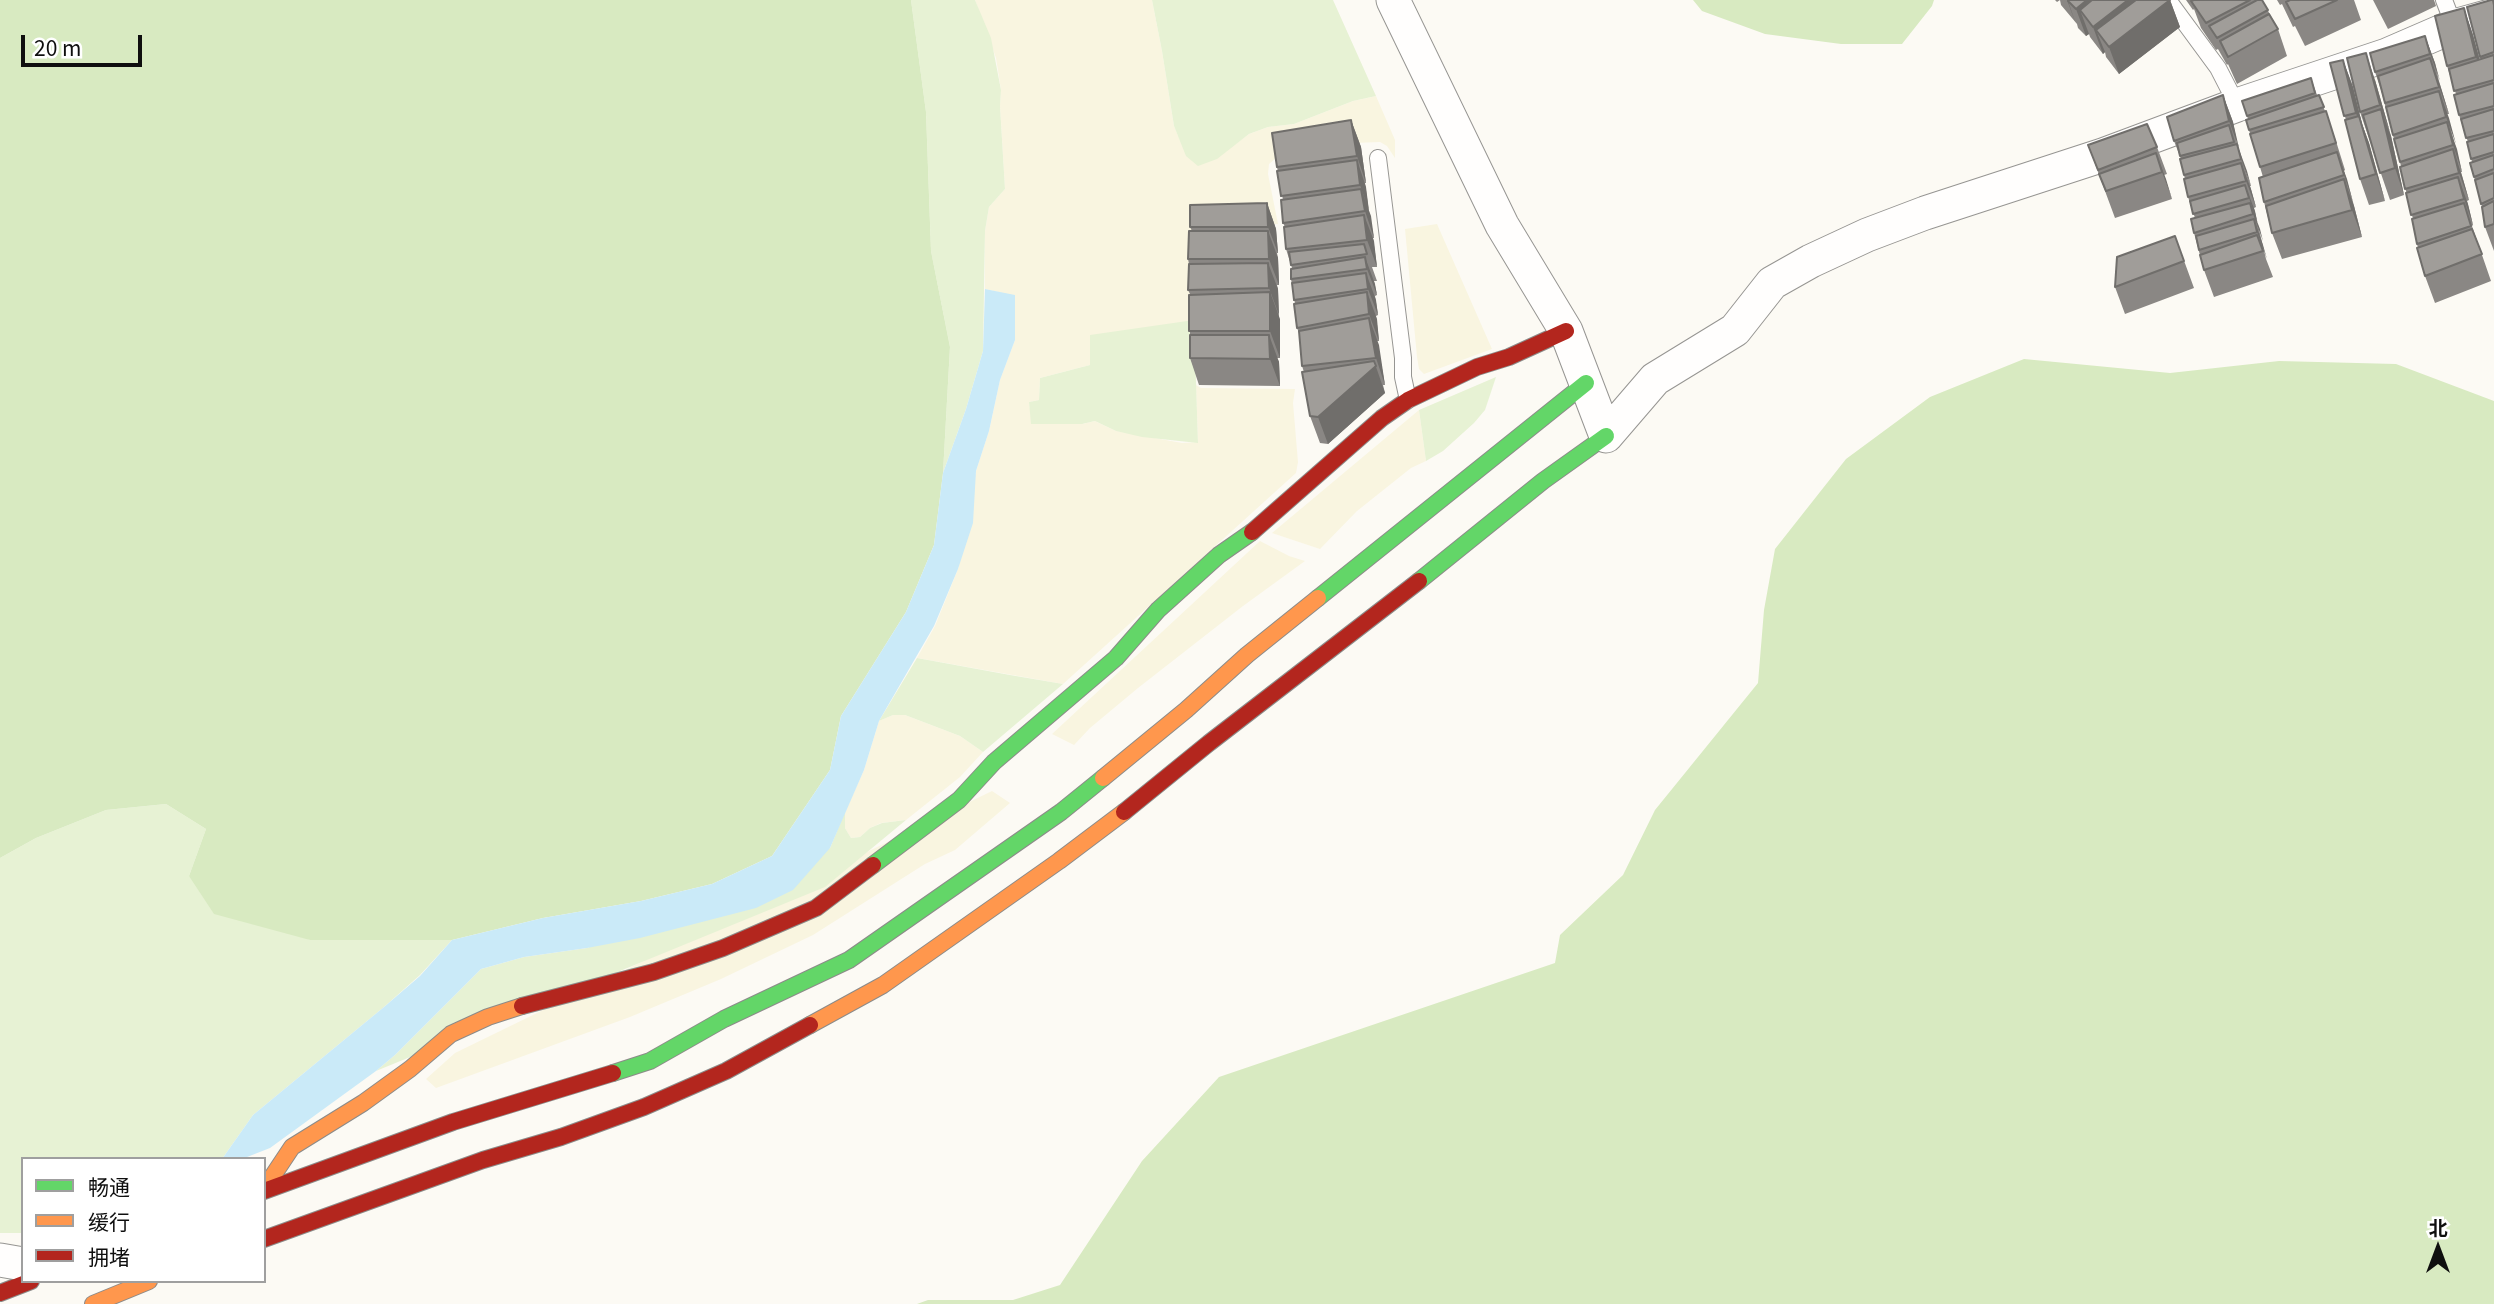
<!DOCTYPE html>
<meta charset="utf-8">
<style>
body{margin:0}
#map{position:relative;width:2494px;height:1304px;overflow:hidden;background:#fcfaf4;font-family:Georgia,"Noto Sans SC",serif}
canvas{display:block}
.legend{position:absolute;left:21px;top:1157px;width:245px;height:126px;box-sizing:border-box;background:#fff;border:2px solid #9f9f9f;margin:0;padding:9px 12px;list-style:none;font-size:21px;color:#0f0f0f}
.legend li{display:flex;align-items:center;gap:14px;height:35px}
.legend b{width:35px;border:2px solid #9f9f9f}
.north{position:absolute;left:2403px;top:1213px;width:70px;height:70px;-webkit-text-stroke:5px #fff;paint-order:stroke;rotate:0deg;font-size:19px;font-weight:700;line-height:28px;text-align:center;color:#0f0f0f}
.north::after{content:'';display:block;margin:auto;width:24px;height:32px;background:#0f0f0f;clip-path:polygon(50% 0,100% 100%,50% 72%,0 100%)}
.scale{position:absolute;left:21px;top:35px;width:121px;height:32px;box-sizing:border-box;border:4px solid #0f0f0f;border-top:0;padding-left:9px;font-size:21px;line-height:24px;white-space:nowrap;color:#0f0f0f;-webkit-text-stroke:5px #fff;paint-order:stroke}
</style>
<div id="map">
<canvas width="2494" height="1304"></canvas>
<ul class="legend">
<li><b style="height:9px;background:#63d668"></b>畅通</li>
<li><b style="height:9px;background:#ff974d"></b>缓行</li>
<li><b style="height:9px;background:#b3261e"></b>拥堵</li>
</ul>
<div class="north">北</div>
<div class="scale">20 m</div>
</div>
<script>
const ctx = document.querySelector('canvas').getContext('2d');
ctx.lineJoin = 'round';
function paint(path, color) { ctx.fillStyle = color; ctx.fill(path, 'evenodd'); }
const toPath = rows => new Path2D(rows.map(r => 'M' + r).join(''));
function strokePath(path, color, width, dash) { ctx.strokeStyle = color; ctx.lineWidth = width; ctx.lineCap = dash ? 'butt' : 'round'; ctx.setLineDash(dash || []); ctx.stroke(path); }
const farmland = toPath([
 [975,0,1152,0,1162,51,1174,126,1180,140,1234,145,1249,134,1268,127,1294,124,1353,101,1376,96,1395,140,1395,158,1387,146,1380,142,1353,143,1276,158,1269,164,1268,174,1278,224,1200,227,1194,320,1090,365,1040,378,1039,400,1029,402,1032,424,1082,424,1095,421,1116,431,1182,443,1198,442,1196,385,1201,388,1295,389,1293,403,1298,462,1296,473,1063,684,917,658,935,626,958,569,976,471,989,431,1000,380,1015,340,1015,296,985,289,985,231,989,207,1005,189,1000,106,1001,90,996,58],
 [1437,224,1492,349,1424,374,1419,369,1417,357,1405,229],
 [1419,410,1426,461,1411,468,1357,511,1320,549,1272,533],
 [1260,541,1289,556,1305,561,1243,606,1138,688,1090,728,1074,745,1052,734],
 [893,715,905,715,960,736,983,752,960,777,906,820,881,823,870,828,860,837,851,838,845,828,845,812,864,770,879,721],
 [992,791,1010,803,955,850,925,864,813,935,721,979,630,1017,436,1088,426,1079,455,1053]
]);
const green = toPath([
 [911,0,975,0,991,38,1001,90,1000,106,1005,189,989,207,985,231,983,351,966,409,943,473,950,347,931,251,926,112],
 [1152,0,1333,0,1376,96,1353,101,1294,124,1268,127,1249,134,1217,159,1198,166,1186,156,1174,126,1162,51],
 [1194,320,1198,443,1142,437,1116,431,1095,421,1082,424,1031,424,1029,402,1039,400,1040,378,1090,365,1090,335],
 [1496,377,1485,410,1474,423,1443,451,1426,461,1419,410],
 [917,658,1010,675,1063,684,983,752,960,736,905,715,893,715,879,721],
 [166,804,206,829,189,876,310,940,452,940,420,975,384,1007,253,1115,222,1159,23,1159,23,1233,0,1233,0,858,36,838,106,810],
 [845,812,845,828,851,838,860,837,870,828,882,823,906,820,825,887,376,1071,395,1055,481,969,524,957,587,948,830,848]
]);
const forest = toPath([
 [0,0,911,0,926,112,931,251,950,347,943,473,934,545,906,612,841,716,830,770,772,856,712,884,641,901,543,918,452,940,310,940,214,914,189,876,206,829,166,804,106,810,36,838,0,858],
 [1693,0,1934,0,1932,6,1902,44,1841,44,1765,34,1702,11],
 [2024,359,2170,373,2279,361,2396,364,2494,401,2494,1304,917,1304,928,1300,1013,1300,1060,1285,1142,1161,1219,1077,1555,963,1560,935,1623,875,1655,810,1758,683,1764,610,1775,549,1846,459,1930,397]
]);
const water = toPath([
 [985,289,1015,295,1015,340,1000,380,989,431,976,471,973,523,958,569,934,626,879,721,864,770,830,848,793,890,756,908,640,938,587,948,524,957,481,969,395,1055,376,1071,270,1148,242,1159,222,1159,253,1115,384,1007,420,976,452,940,543,918,641,901,712,884,772,856,830,770,841,716,906,612,934,545,943,473,966,409,983,351]
]);
const lane = toPath([
 [2168,0,2218,68,2237,105],
 [2444,0,2454,26],
 [1378,158,1403,358,1403,377,1408,400]
]);
const street = toPath([
 [1393,0,1502,225,1566,331,1606,436,1655,379,1735,330,1772,283,1811,261,1867,235,1925,213,2103,155,2237,105,2387,55,2454,26,2494,15],
 [0,1260,23,1264]
]);
const fast = toPath([
 [1419,581,1543,481,1606,436],
 [1318,598,1586,383],
 [873,865,959,800,994,762,1116,658,1158,610,1219,555,1252,532],
 [613,1073,650,1061,724,1019,849,960,1061,812,1103,778]
]);
const slow = toPath([
 [1103,778,1186,710,1247,655,1318,598],
 [810,1025,883,985,1059,861,1124,812],
 [264,1189,292,1147,363,1103,410,1069,451,1034,488,1017,522,1006],
 [93,1304,149,1281]
]);
const jam = toPath([
 [1252,532,1382,418,1408,400,1477,367,1509,357,1566,331],
 [1124,812,1209,743,1419,581],
 [522,1006,654,972,723,948,816,908,873,865],
 [264,1191,453,1122,613,1073],
 [264,1239,483,1160,561,1137,644,1107,726,1071,810,1025],
 [0,1293,31,1281]
]);
const wall = toPath([
 [2055,0,2170,0,2180,27,2119,74,2106,57,2105,52,2103,54,2090,37,2089,34,2086,36,2078,28,2077,24,2061,5,2060,0,2057,2],
 [2186,0,2262,0,2278,29,2287,56,2237,84,2228,64,2227,65,2218,49,2216,50,2201,28,2194,9,2193,10],
 [2277,0,2354,0,2361,20,2305,46,2295,26,2293,27,2282,4,2280,5],
 [2373,0,2434,0,2436,6,2388,29],
 [2494,3,2494,251,2485,227,2482,207,2474,177,2472,162,2468,142,2459,115,2456,94,2447,66,2464,8,2473,35,2480,60,2481,60,2467,7],
 [2425,36,2435,63,2439,81,2449,114,2447,114,2462,172,2461,172,2469,200,2467,201,2473,225,2472,226,2491,281,2435,303,2425,276,2417,244,2413,219,2400,167,2401,166,2381,90,2375,72],
 [2343,60,2353,87,2362,124,2369,143,2385,201,2369,205,2360,179,2346,120,2330,63],
 [2311,78,2317,95,2319,95,2335,138,2345,170,2344,171,2353,202,2362,237,2282,259,2272,233,2264,202,2263,177,2246,120,2248,119,2242,101],
 [2375,80,2391,136,2404,195,2390,200,2360,112],
 [2223,95,2233,122,2238,148,2251,186,2250,186,2256,207,2254,208,2266,259,2273,277,2214,297,2204,270,2194,233,2195,218,2188,197,2185,179,2180,159,2181,159,2174,141],
 [1351,120,1361,147,1366,183,1365,183,1369,212,1374,238,1373,238,1377,267,1372,267,1377,281,1374,281,1377,295,1375,296,1378,315,1376,316,1379,341,1377,341,1385,385,1383,385,1385,393,1328,444,1320,443,1310,416,1304,372,1302,366,1299,333,1297,328,1295,304,1291,279,1292,268,1286,249,1285,227,1283,223,1283,200,1277,167],
 [2088,145,2157,147,2167,174,2164,175,2172,199,2115,218],
 [1267,203,1276,229,1278,253,1277,253,1278,258,1279,285,1277,285,1278,289,1280,358,1277,358,1279,362,1280,386,1199,385,1190,358,1190,294,1188,290,1189,264,1188,259,1192,231,1190,227],
 [2175,236,2194,288,2125,314,2115,287]
]);
const shadedWall = toPath([
 [2067,0,2170,0,2180,27,2119,74,2109,47,2096,30,2105,52,2103,54,2093,27,2080,10,2089,34,2086,36,2076,9,2068,1,2076,24],
 [2464,8,2473,35,2486,84,2476,57],
 [2425,36,2435,63,2440,81,2430,54],
 [2366,53,2375,80,2390,132,2380,105],
 [2430,58,2440,85,2449,114,2439,87],
 [2343,60,2353,87,2362,124,2369,143,2385,201,2356,113],
 [2439,91,2449,118,2456,144,2446,117],
 [2223,95,2233,122,2239,148,2229,121],
 [2381,109,2391,136,2404,195,2395,168],
 [1351,120,1361,147,1366,183,1357,156],
 [2447,122,2457,149,2462,172,2453,145],
 [2237,144,2247,171,2251,186,2241,159],
 [2453,149,2462,176,2469,200,2459,173],
 [2337,152,2347,179,2353,202,2344,175],
 [2156,153,2166,179,2172,199,2162,172],
 [1357,160,1366,187,1369,211,1360,185],
 [2241,163,2251,189,2256,207,2246,181],
 [2458,177,2468,204,2473,225,2464,199],
 [2344,179,2354,206,2362,237,2352,210],
 [2245,185,2255,211,2258,225,2249,198],
 [1361,189,1371,216,1374,238,1365,211],
 [1267,203,1276,229,1278,253,1268,227],
 [2250,203,2260,229,2263,241,2253,214],
 [1364,215,1374,241,1377,267,1367,240],
 [2254,219,2263,245,2267,259,2257,232],
 [1268,231,1278,258,1279,285,1269,259],
 [1365,257,1375,284,1377,295,1367,269],
 [1268,263,1278,289,1279,315,1269,288],
 [1366,273,1376,300,1378,315,1368,289],
 [1270,292,1280,319,1280,358,1270,331],
 [1367,292,1377,319,1379,341,1369,314],
 [1369,318,1379,345,1385,385,1376,358],
 [1269,335,1279,362,1280,386,1270,359],
 [1374,361,1385,393,1328,444,1318,417]
]);
const building = toPath([
 [2069,0,2087,0,2076,9,2068,1,2069,0],
 [2092,0,2128,0,2093,27,2080,10,2092,0],
 [2136,0,2170,0,2109,47,2096,30,2136,0],
 [2194,0,2250,0,2206,23,2191,1,2194,0],
 [2257,0,2262,0,2268,10,2217,38,2209,26,2257,0],
 [2290,0,2337,0,2295,19,2286,2,2290,0],
 [2491,0,2493,0,2494,5,2494,52,2480,57,2467,7,2491,0],
 [2464,8,2476,57,2447,66,2435,16,2464,8],
 [2269,14,2278,29,2228,57,2220,41,2269,14],
 [2425,36,2430,54,2375,72,2370,53,2425,36],
 [2366,53,2380,105,2360,112,2347,58,2366,53],
 [2494,55,2494,80,2454,91,2449,69,2494,55],
 [2430,58,2439,87,2385,103,2378,76,2430,58],
 [2343,60,2356,113,2344,116,2330,63,2343,60],
 [2311,78,2315,93,2247,116,2242,101,2311,78],
 [2494,83,2494,106,2459,115,2454,95,2494,83],
 [2439,91,2446,117,2393,135,2386,107,2439,91],
 [2223,95,2229,121,2174,141,2167,117,2223,95],
 [2319,95,2324,107,2249,130,2246,120,2319,95],
 [2381,109,2395,168,2380,173,2363,115,2381,109],
 [2494,109,2494,131,2466,138,2461,119,2494,109],
 [2326,111,2336,143,2260,167,2250,134,2326,111],
 [2359,116,2376,174,2360,179,2345,120,2359,116],
 [1351,120,1357,156,1277,167,1272,133,1351,120],
 [2447,122,2453,145,2400,162,2394,139,2447,122],
 [2147,124,2157,147,2098,170,2088,145,2147,124],
 [2229,125,2234,142,2180,156,2177,143,2229,125],
 [2494,134,2494,152,2471,159,2467,142,2494,134],
 [2237,144,2241,159,2184,175,2180,159,2237,144],
 [2453,149,2459,173,2405,189,2400,167,2453,149],
 [2337,152,2344,175,2264,202,2259,178,2337,152],
 [2156,153,2162,172,2106,191,2099,174,2156,153],
 [2494,155,2494,169,2474,177,2470,163,2494,155],
 [1357,160,1360,185,1281,196,1277,171,1357,160],
 [2241,163,2246,181,2188,197,2184,179,2241,163],
 [2494,173,2494,198,2481,204,2475,180,2494,173],
 [2458,177,2464,199,2411,215,2406,193,2458,177],
 [2344,179,2352,210,2272,233,2266,206,2344,179],
 [2245,185,2249,198,2193,214,2190,201,2245,185],
 [1361,189,1365,211,1283,223,1281,200,1361,189],
 [2494,201,2494,224,2485,227,2482,207,2494,201],
 [1267,203,1268,227,1190,227,1190,205,1267,203],
 [2250,203,2253,214,2194,233,2191,219,2250,203],
 [2464,203,2471,226,2417,244,2412,219,2464,203],
 [1364,215,1367,240,1286,249,1284,227,1364,215],
 [2254,219,2257,232,2199,250,2196,236,2254,219],
 [2472,229,2482,254,2425,276,2417,248,2472,229],
 [1189,231,1268,231,1269,259,1188,259,1189,231],
 [2257,235,2263,251,2204,270,2200,255,2257,235],
 [2175,236,2184,261,2115,287,2117,257,2175,236],
 [1364,244,1367,254,1291,265,1289,252,1364,244],
 [1365,257,1367,269,1291,279,1291,269,1365,257],
 [1268,263,1269,288,1188,290,1189,264,1268,263],
 [1366,273,1368,289,1294,300,1292,283,1366,273],
 [1270,292,1270,331,1189,331,1189,295,1270,292],
 [1367,292,1369,314,1297,328,1294,304,1367,292],
 [1369,318,1376,358,1302,366,1299,331,1369,318],
 [1190,335,1269,335,1270,359,1190,358,1190,335],
 [1374,361,1376,366,1318,417,1310,416,1302,372,1374,361]
]);
paint(farmland, '#f9f5e0');
paint(green, '#e7f2d4');
paint(forest, '#d8eac1');
paint(water, '#caeaf8');
strokePath(lane, '#969592', 18);
strokePath(street, '#969592', 35);
strokePath(fast, '#8c8b89', 18);
strokePath(slow, '#8c8b89', 18);
strokePath(jam, '#8c8b89', 18);
strokePath(lane, '#fffefd', 16);
strokePath(street, '#fffefd', 33);
strokePath(fast, '#63d668', 16);
strokePath(slow, '#ff974d', 16);
strokePath(jam, '#b3261e', 16);
paint(wall, '#8a8784');
paint(shadedWall, '#706e6b');
paint(building, '#a09d99');
strokePath(building, '#706e6b', 2);
</script>
